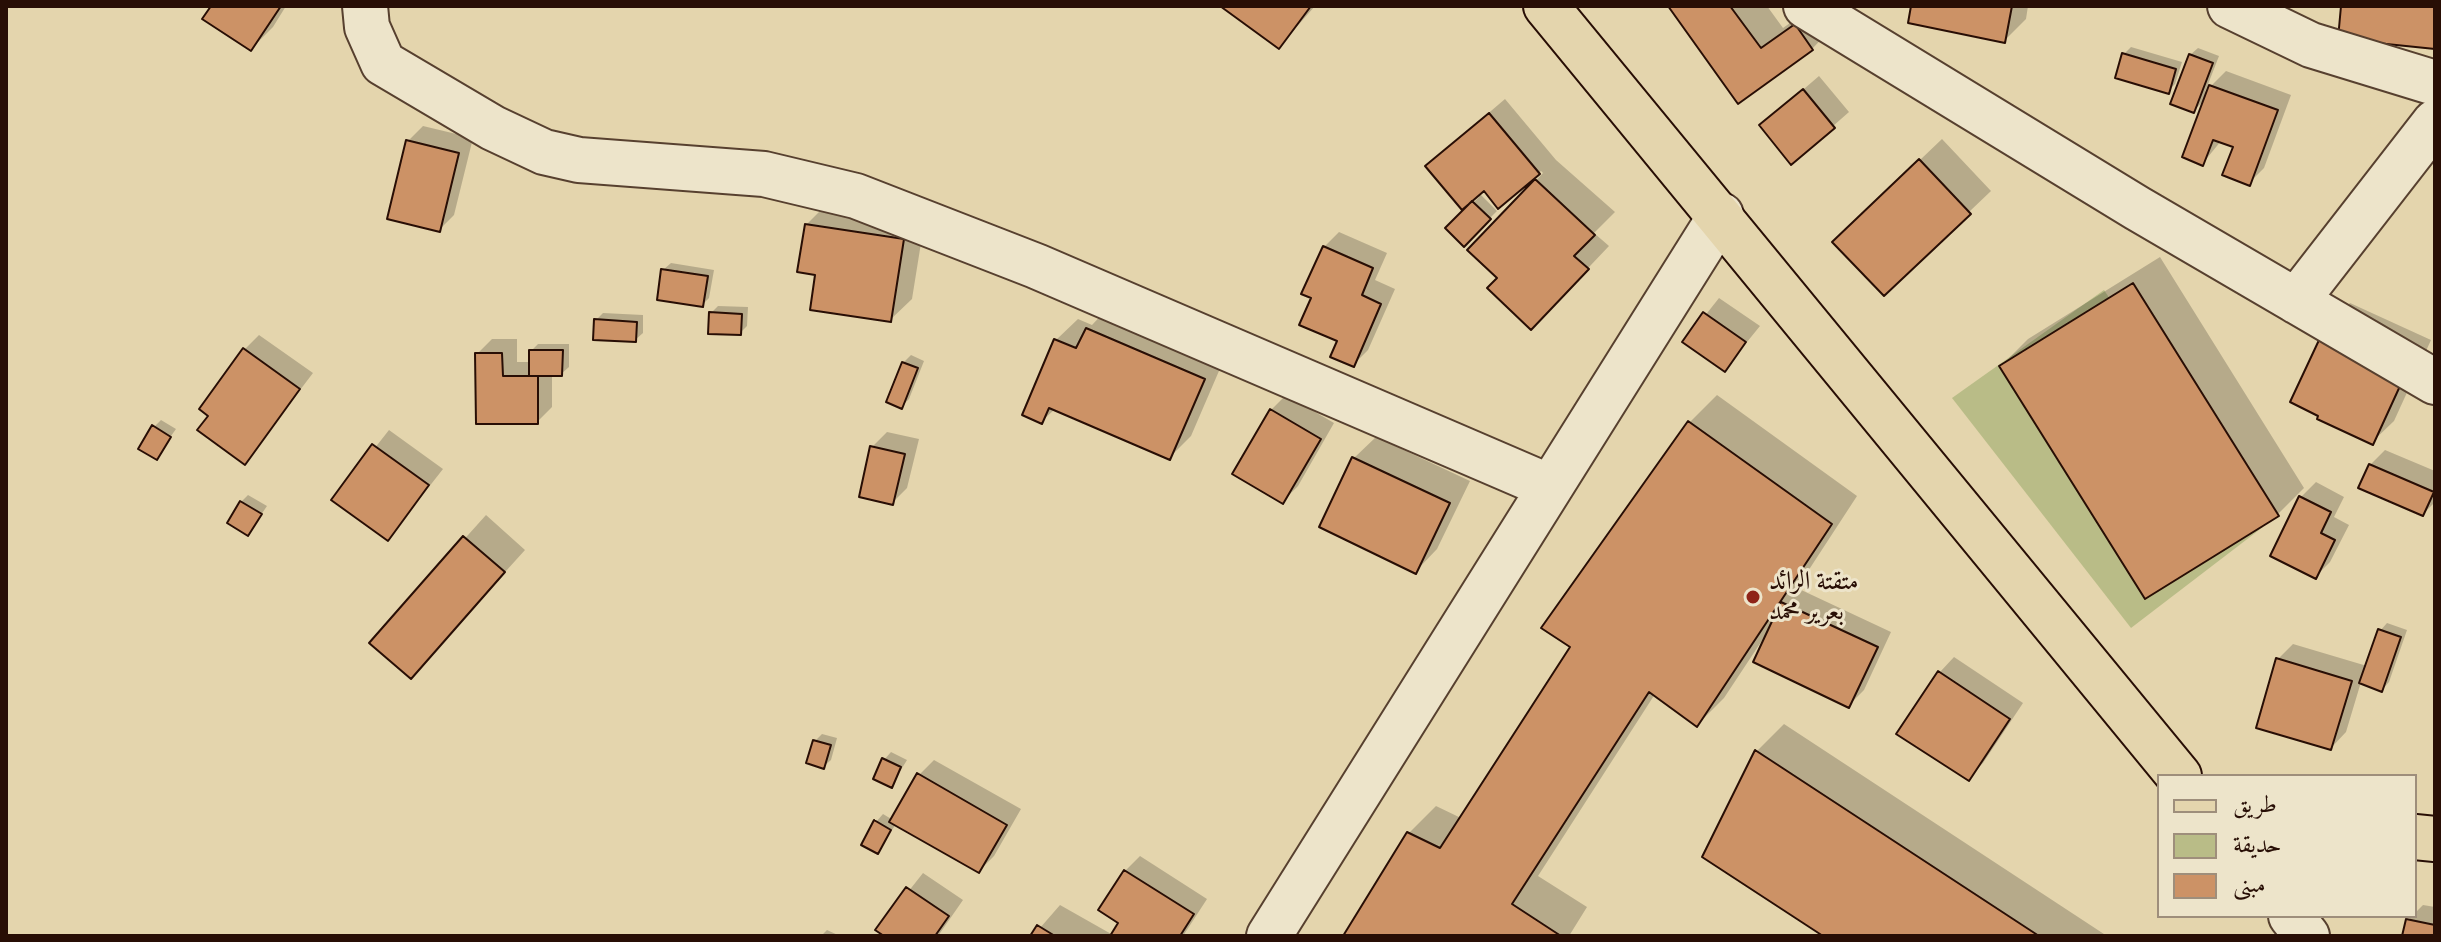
<!DOCTYPE html>
<meta charset="utf-8">
<style>
body{margin:0}
#map{position:relative;width:2441px;height:942px;overflow:hidden;background:#e4d5ad;font-family:"Gentium Book Plus",Amiri,serif}
canvas{display:block}
.frame{position:absolute;inset:0;border:8px solid #280e05;pointer-events:none}
.legend{position:absolute;left:2157px;top:774px;width:260px;height:144px;box-sizing:border-box;background:#ede4ca;border:2px solid #9e8e7b;margin:0;padding:10px 14px;list-style:none;font-size:24px;color:#280e05}
.legend li{display:flex;align-items:center;gap:16px;height:40px}
.legend b{width:40px;border:2px solid #9e8e7b}
</style>
<div id="map">
<canvas width="2441" height="942"></canvas>
<div class="frame"></div>
<ul class="legend">
<li><b style="height:10px;background:#e4d5ad"></b>طريق</li>
<li><b style="height:22px;background:#b9bc87"></b>حديقة</li>
<li><b style="height:22px;background:#cc9266"></b>مبنى</li>
</ul>
</div>
<script>
const ctx = document.querySelector('canvas').getContext('2d');
ctx.lineJoin = 'round';
function paint(path, color) { ctx.fillStyle = color; ctx.fill(path, 'evenodd'); }
const toPath = rows => new Path2D(rows.map(r => 'M' + r).join(''));
function strokePath(path, color, width, dash) { ctx.strokeStyle = color; ctx.lineWidth = width; ctx.lineCap = dash ? 'butt' : 'round'; ctx.setLineDash(dash || []); ctx.stroke(path); }
function drawText(font, color, halo, rows, align = 'center') {
  ctx.font = font + ' "Gentium Book Plus",Amiri,serif'; ctx.lineWidth = 6; ctx.setLineDash([]); ctx.textBaseline = 'middle'; ctx.strokeStyle = halo; ctx.fillStyle = color; for (const [text, x, y, turn = 0] of rows) {
    ctx.save(); ctx.translate(x, y); ctx.rotate((+turn || 0) * Math.PI / 180); ctx.textAlign = isNaN(turn) ? turn : align; if (halo) ctx.strokeText(text, 0, 0); ctx.fillText(text, 0, 0); ctx.restore();
  }
}
const green = toPath([
 [2104,290,2263,527,2131,628,1952,398]
]);
const shadow = toPath([
 [213,6,286,6,273,27,251,49],
 [1224,6,1315,6,1279,47],
 [1670,6,1767,6,1783,28,1814,6,1833,27,1812,49,1738,101],
 [1913,6,2028,6,2026,19,2004,41],
 [2131,47,2182,62,2175,84,2168,91,2124,54],
 [2198,48,2219,56,2205,92,2226,71,2291,95,2264,168,2249,183,2235,146,2221,141,2203,163,2206,98,2194,111,2190,55],
 [1819,76,1849,112,1792,162,1762,125],
 [1505,99,1556,160,1615,212,1594,233,1609,246,1553,305,1500,278,1470,250,1543,173,1541,171,1499,206,1484,189,1479,193,1497,211,1464,244,1448,228,1479,197,1443,152],
 [423,126,473,138,454,215,439,230,408,141],
 [1942,139,1991,191,1884,293,1856,221],
 [828,203,925,218,912,299,890,320,818,273,806,225],
 [1339,232,1387,253,1375,280,1395,289,1368,350,1353,365,1314,297,1324,247],
 [2160,257,2304,488,2277,515,2001,366,2028,339],
 [671,263,714,270,709,298,702,305,663,270],
 [1719,298,1760,326,1725,369,1685,341],
 [2350,303,2431,340,2394,421,2372,442,2329,325],
 [718,306,748,307,747,326,740,333,711,313],
 [1109,307,1225,357,1191,436,1169,458,1055,409,1042,421,1056,340,1078,319,1092,325],
 [603,313,643,315,643,333,635,340,596,320],
 [259,335,313,373,245,462,211,415,244,350],
 [492,339,517,339,517,362,531,362,531,351,538,344,569,344,569,367,561,374,552,374,552,407,537,422,477,354],
 [911,355,924,361,909,399,902,406,903,363],
 [1286,395,1334,423,1298,486,1283,501,1271,410],
 [1717,395,1857,496,1797,588,1891,632,1864,690,1849,705,1763,639,1724,698,1697,725,1655,694,1538,876,1587,907,1569,936,1346,936,1409,833,1436,806,1461,818,1573,646,1544,627,1690,422],
 [161,420,176,429,156,457,154,427],
 [389,430,443,469,388,539,334,500],
 [887,432,919,439,907,488,892,503,872,447],
 [1376,437,1470,481,1437,549,1416,571,1354,458],
 [2385,450,2435,471,2435,502,2423,514,2370,465],
 [2316,482,2344,497,2334,517,2349,525,2330,562,2315,577,2301,497],
 [248,495,267,506,248,534,241,502],
 [486,515,525,550,410,677,372,642],
 [2387,623,2407,630,2389,682,2382,690,2361,682,2346,732,2331,748,2278,659,2293,644,2367,666,2380,631],
 [1954,657,2023,703,1983,763,1968,778,1940,672],
 [1784,724,2107,936,1827,936,1757,751],
 [822,734,837,738,831,760,823,767,815,741],
 [891,752,907,760,891,786,884,760],
 [934,760,1021,809,994,856,979,871,896,824,878,851,876,822,883,814,893,820,919,775],
 [1140,856,1207,899,1183,936,1033,936,1060,905,1113,935,1121,923,1125,871],
 [923,873,963,900,938,936,887,936,878,930],
 [2423,905,2435,907,2435,936,2404,936,2408,920],
 [827,930,840,936,821,936]
]);
const building = toPath([
 [211,6,281,6,251,51,202,19,211,6],
 [1220,6,1311,6,1279,49,1220,6],
 [1668,6,1730,6,1761,48,1795,24,1813,50,1738,104,1668,6],
 [1911,6,2012,6,2005,43,1908,23,1911,6],
 [2341,6,2435,6,2435,49,2338,39,2341,6],
 [2122,53,2176,69,2169,94,2115,78,2122,53],
 [2189,54,2213,63,2194,113,2170,104,2189,54],
 [2209,85,2278,110,2250,186,2222,175,2233,147,2213,140,2203,166,2182,157,2209,85],
 [1803,89,1835,128,1791,165,1759,125,1803,89],
 [1489,113,1540,174,1498,209,1484,191,1462,210,1425,166,1489,113],
 [406,140,459,153,440,232,387,219,406,140],
 [1919,159,1971,214,1884,296,1832,242,1919,159],
 [1535,179,1595,235,1574,256,1589,269,1531,330,1487,288,1497,278,1467,250,1535,179],
 [1472,201,1491,219,1464,247,1445,228,1472,201],
 [805,224,904,239,891,322,810,310,815,275,797,272,805,224],
 [1323,246,1373,268,1362,295,1381,304,1354,367,1330,357,1337,341,1299,325,1311,298,1301,294,1323,246],
 [661,269,708,276,703,307,657,300,661,269],
 [2133,283,2279,516,2145,599,1999,366,2133,283],
 [709,312,742,314,741,335,708,334,709,312],
 [1703,312,1746,342,1725,372,1682,342,1703,312],
 [594,319,637,322,636,342,593,340,594,319],
 [2327,323,2411,362,2373,445,2317,419,2318,416,2290,402,2327,323],
 [1086,328,1205,379,1170,460,1049,408,1042,424,1022,415,1054,339,1076,348,1086,328],
 [243,348,300,389,245,465,197,430,208,416,199,409,243,348],
 [529,350,563,350,562,376,529,376,529,350],
 [475,353,502,353,503,376,538,376,538,424,476,424,475,353],
 [902,362,918,368,902,409,886,402,902,362],
 [1270,409,1321,439,1283,504,1232,474,1270,409],
 [1688,421,1832,524,1697,727,1649,692,1512,904,1561,936,1343,936,1407,832,1440,848,1570,647,1541,628,1688,421],
 [152,425,171,437,157,460,138,449,152,425],
 [372,444,429,485,388,541,331,500,372,444],
 [870,446,905,454,893,505,859,497,870,446],
 [1352,457,1450,503,1416,574,1319,527,1352,457],
 [2369,464,2434,492,2423,516,2358,488,2369,464],
 [2299,496,2331,512,2321,533,2335,540,2316,579,2270,556,2299,496],
 [240,501,262,514,248,536,227,523,240,501],
 [463,536,505,572,411,679,369,643,463,536],
 [1781,602,1878,647,1849,708,1753,662,1781,602],
 [2378,629,2401,637,2382,692,2359,683,2378,629],
 [2276,658,2352,681,2331,750,2256,728,2276,658],
 [1938,671,2010,719,1969,781,1896,734,1938,671],
 [813,740,831,745,824,769,806,763,813,740],
 [1755,750,2039,936,1823,936,1702,857,1755,750],
 [882,758,901,767,892,788,873,779,882,758],
 [917,773,1007,825,979,873,889,822,917,773],
 [874,820,891,830,878,854,861,845,874,820],
 [1124,870,1194,914,1180,936,1110,936,1118,923,1098,910,1124,870],
 [906,887,949,916,935,936,884,936,875,930,906,887],
 [2406,919,2435,925,2435,936,2402,936,2406,919],
 [1037,925,1055,936,1030,936,1037,925]
]);
const minor = toPath([
 [365,6,367,27,383,63,493,128,544,152,579,160,764,174,856,196,1036,266,1550,487],
 [1806,6,2137,208,2435,382],
 [2230,6,2311,45,2435,83],
 [2296,301,2435,122],
 [2291,916,2307,936],
 [1269,936,1721,215]
]);
const major = toPath([
 [1546,6,2179,776],
 [2415,837,2435,839]
]);
const markers = [
 [1753,597,8,"#8f2418"]
];
const poiNames = [
 ["متقتة الرائد",1769,582],
 ["بعرير محمد",1769,612]
];
paint(green, '#b9bc87');
paint(shadow, '#0003');
paint(building, '#cc9266');
strokePath(building, '#280e05', 2);
strokePath(minor, '#57402f', 48);
strokePath(major, '#280e05', 48);
strokePath(minor, '#ede4ca', 44);
strokePath(major, '#e4d5ad', 44);
for (const [x, y, r, color] of markers) { const dot = new Path2D(); dot.arc(x, y, r, 0, 2 * Math.PI); ctx.fillStyle = color; ctx.fill(dot); strokePath(dot, '#ede4ca', 3); }
drawText('26px', '#280e05', '#ede4ca', poiNames, 'left');
</script>
